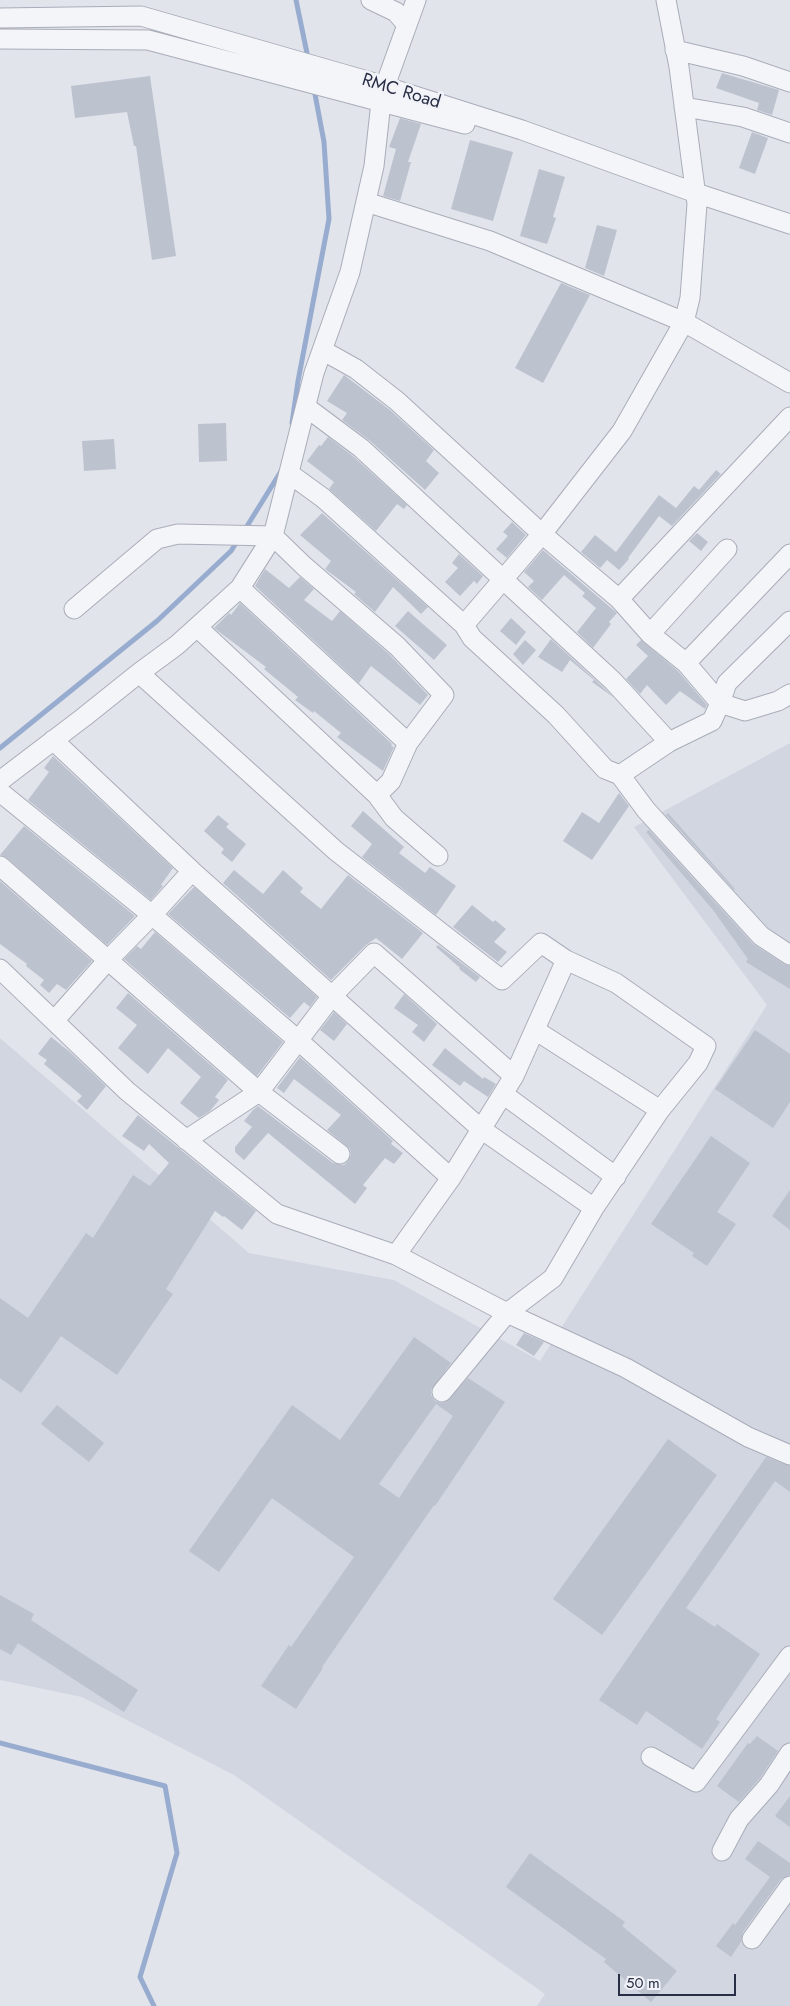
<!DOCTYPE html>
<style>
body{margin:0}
#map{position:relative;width:790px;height:2006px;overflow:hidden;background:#e1e4eb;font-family:Jost,sans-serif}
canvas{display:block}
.scale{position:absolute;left:618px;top:1974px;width:118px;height:22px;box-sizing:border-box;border:2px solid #272e45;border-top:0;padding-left:6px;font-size:15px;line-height:18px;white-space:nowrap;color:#272e45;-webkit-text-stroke:4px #f1f3f8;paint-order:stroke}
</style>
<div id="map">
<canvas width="790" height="2006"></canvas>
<div class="scale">50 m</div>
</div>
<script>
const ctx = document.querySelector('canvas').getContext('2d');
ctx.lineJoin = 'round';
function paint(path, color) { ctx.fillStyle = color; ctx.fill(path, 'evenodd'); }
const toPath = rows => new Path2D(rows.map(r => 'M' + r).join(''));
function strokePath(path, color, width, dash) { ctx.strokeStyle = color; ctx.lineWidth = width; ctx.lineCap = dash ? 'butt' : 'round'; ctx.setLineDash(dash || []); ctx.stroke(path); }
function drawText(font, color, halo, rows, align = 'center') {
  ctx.font = font + ' Jost,sans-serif'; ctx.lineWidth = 5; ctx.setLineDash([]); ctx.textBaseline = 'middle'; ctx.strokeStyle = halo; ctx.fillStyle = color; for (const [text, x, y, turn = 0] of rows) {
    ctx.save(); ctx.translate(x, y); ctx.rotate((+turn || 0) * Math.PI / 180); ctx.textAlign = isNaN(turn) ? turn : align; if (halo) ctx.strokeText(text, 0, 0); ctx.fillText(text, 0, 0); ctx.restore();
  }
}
const built = toPath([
 [790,743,790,2006,537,2006,545,1994,234,1775,82,1697,0,1680,0,1038,249,1253,394,1280,540,1361,767,1005,634,827]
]);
const stream = toPath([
 [296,0,308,58],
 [292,423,298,381,329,219,324,142,314,89],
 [244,531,283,468],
 [0,748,157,621,231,551,238,540],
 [0,1743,165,1786,177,1853,140,1977,154,2006]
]);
const building = toPath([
 [722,73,779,90,772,115,757,110,759,103,716,88],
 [150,76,176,256,152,260,136,146,134,146,127,112,75,118,71,86],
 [400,118,421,124,408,162,411,162,400,201,383,196,396,149,389,147],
 [752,132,768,138,755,174,739,168],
 [470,140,513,152,493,221,451,209],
 [539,169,565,177,553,217,556,218,547,244,520,236],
 [597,225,617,230,604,276,585,268],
 [561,283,590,295,543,383,515,368],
 [344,375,390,410,434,450,426,461,439,473,425,490,369,440,342,420,347,413,327,401],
 [226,423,227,461,199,462,198,424],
 [328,437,354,457,407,505,404,509,397,504,376,531,329,489,334,482,307,461,319,445,321,446],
 [114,439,116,469,84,471,82,441],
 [716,470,721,474,672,526,659,516,628,558,629,559,619,570,607,560,600,568,581,552,595,535,616,552,659,495,676,508,694,486,699,490],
 [322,513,428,607,421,614,393,587,375,612,354,594,356,592,325,569,331,561,300,535],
 [512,522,526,535,507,558,496,549,508,536,503,532],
 [697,533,708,542,701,551,689,541],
 [543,550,617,613,609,622,611,624,593,648,577,632,596,608,582,596,585,593,564,575,542,600,528,587,534,581,524,572],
 [459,554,483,576,477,584,474,581,460,596,445,582,458,568,452,563],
 [265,569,289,588,300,577,314,589,304,600,332,621,340,611,389,654,428,695,420,705,371,666,359,683,255,586],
 [240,603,392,744,391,746,394,747,383,771,337,737,341,733,314,711,313,713,295,700,298,697,264,669,266,667,214,628,229,613,231,615],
 [408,611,447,645,434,660,395,626],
 [511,618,526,632,516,645,500,631],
 [551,639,605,689,613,697,592,682,594,680,570,660,562,672,538,657],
 [525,640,536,650,523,665,513,654],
 [641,640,678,671,707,705,705,709,680,691,666,705,647,685,640,694,626,679,648,656,636,645],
 [53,756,173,868,161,885,163,886,151,900,28,800,49,772,44,768],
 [619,793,629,806,592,860,563,841,582,812,599,823],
 [363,811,404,847,399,853,425,873,430,867,456,886,436,915,362,857,372,844,351,826],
 [668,813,735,889,734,890,666,815],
 [218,815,229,824,226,827,246,844,232,862,221,853,224,849,204,831],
 [24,826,135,916,107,945,7,858,0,855],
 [649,830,753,944,784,964,790,966,790,989,746,962,748,959,713,910,646,832],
 [234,870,263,894,283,870,303,888,300,892,321,909,348,875,423,933,402,959,376,938,366,945,331,980,223,883],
 [0,881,92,961,66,990,57,984,49,993,40,985,44,980,26,966,27,964,0,944],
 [194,887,317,997,310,1007,304,1002,290,1018,168,914],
 [472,905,493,922,495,920,506,929,494,942,507,952,498,962,453,927],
 [155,932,283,1042,257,1076,124,959,137,946,141,949],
 [438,945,480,977,476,982,459,969,460,968,436,947],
 [128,993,228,1080,215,1097,219,1100,210,1111,199,1118,180,1103,201,1077,168,1048,148,1074,118,1048,137,1025,116,1008],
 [404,994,437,1024,424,1042,412,1032,418,1025,394,1008],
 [334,1012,347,1024,334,1041,320,1030],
 [755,1030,790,1054,790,1102,773,1128,715,1089],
 [51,1037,70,1052,106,1086,87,1110,77,1101,82,1096,44,1064,47,1060,38,1054],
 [445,1048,483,1079,484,1077,496,1084,488,1097,464,1081,460,1086,432,1065],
 [300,1057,393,1141,391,1144,403,1153,394,1164,385,1158,363,1185,367,1188,355,1204,268,1133,244,1160,235,1152,235,1147,252,1127,244,1121,253,1110,258,1106,333,1163,344,1165,349,1160,351,1155,350,1149,327,1130,341,1115,294,1079,284,1093,277,1088],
 [138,1115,256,1211,242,1230,224,1216,223,1217,215,1211,166,1289,173,1294,117,1375,61,1336,21,1393,0,1378,0,1298,28,1318,86,1233,93,1238,133,1175,150,1186,169,1163,149,1144,144,1151,122,1136],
 [711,1136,750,1163,717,1212,736,1224,707,1266,692,1256,694,1253,651,1224],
 [790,1190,790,1230,772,1216],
 [524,1333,544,1342,534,1356,516,1345],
 [414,1337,451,1363,431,1390,431,1395,435,1401,441,1403,446,1402,468,1378,505,1402,435,1506,434,1505,322,1667,323,1668,296,1709,261,1686,289,1645,291,1647,354,1557,272,1498,219,1572,189,1551,292,1405,340,1440],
 [436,1404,453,1416,399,1498,379,1484],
 [57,1405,104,1443,89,1462,41,1424],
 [668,1439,717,1475,602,1635,553,1599],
 [766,1457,790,1466,790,1492,775,1481,686,1608,715,1627,717,1624,760,1654,716,1719,720,1722,702,1749,646,1711,637,1725,599,1700],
 [0,1595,34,1614,31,1620,138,1690,124,1712,18,1643,11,1655,0,1649],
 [757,1736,778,1751,760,1778,739,1802,717,1786,748,1743,750,1744],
 [790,1796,790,1827,775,1816],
 [758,1841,790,1863,790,1875,781,1879,743,1932,741,1942,731,1957,716,1946,733,1923,735,1925,770,1877,745,1859],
 [530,1853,625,1922,622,1926,677,1971,651,2002,604,1962,606,1959,506,1887]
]);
const minor = toPath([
 [371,0,396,12,407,25],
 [0,18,141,16,371,82,522,130,696,193,790,224],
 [0,39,148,40,465,124],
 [675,50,743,66,790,82],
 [684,107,743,117,790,133],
 [366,202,490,241,684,322,790,383],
 [322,350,356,369,397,401,542,534,619,599,650,634,686,663,720,703,745,711,778,701,790,694],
 [306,407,361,448,613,681,669,742],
 [290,474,323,498,464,625,472,638,556,715,605,769,620,775,646,810,761,936,790,955],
 [240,588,408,743],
 [619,599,790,417],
 [74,609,157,539,178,534,273,536,304,566,397,646,444,695,408,743,391,781,377,795],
 [464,625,542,534,622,431,684,322,690,298,697,204,679,67,666,0],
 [197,627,377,795,394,818,438,856],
 [650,634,727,549],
 [686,663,790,554],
 [139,673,336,851,502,980,541,943,566,960,514,1076,451,1178,396,1255],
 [53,740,192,871,481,1129,594,1208],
 [620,775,669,742,712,721,720,703,727,683,790,621],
 [0,781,84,717,139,673,177,645,240,588,273,536,314,373,350,272,374,166,381,102,385,86,416,0],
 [0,792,152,915,299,1041,451,1178],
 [0,866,259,1092,340,1154],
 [0,969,127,1091,277,1214,396,1255,507,1313,626,1368,748,1437,790,1455],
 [54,1021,107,961,152,915,192,871],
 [535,1030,660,1110],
 [503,1094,616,1177],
 [186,1140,259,1092,332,996,374,953,514,1076],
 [442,1392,507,1313,553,1278,594,1208,660,1110,698,1063,706,1046,616,983,566,960],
 [651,1757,696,1782,790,1656],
 [722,1851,739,1819,769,1785,790,1753],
 [752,1939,790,1886]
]);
const streetNames = [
 ["RMC Road",401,92,17]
];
paint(built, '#d2d6e0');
strokePath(stream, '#98accf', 5);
paint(building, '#bdc2cf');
strokePath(minor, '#a9adb9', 21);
strokePath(minor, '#f4f5f9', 19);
drawText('18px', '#272e45', '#f1f3f8', streetNames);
</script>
